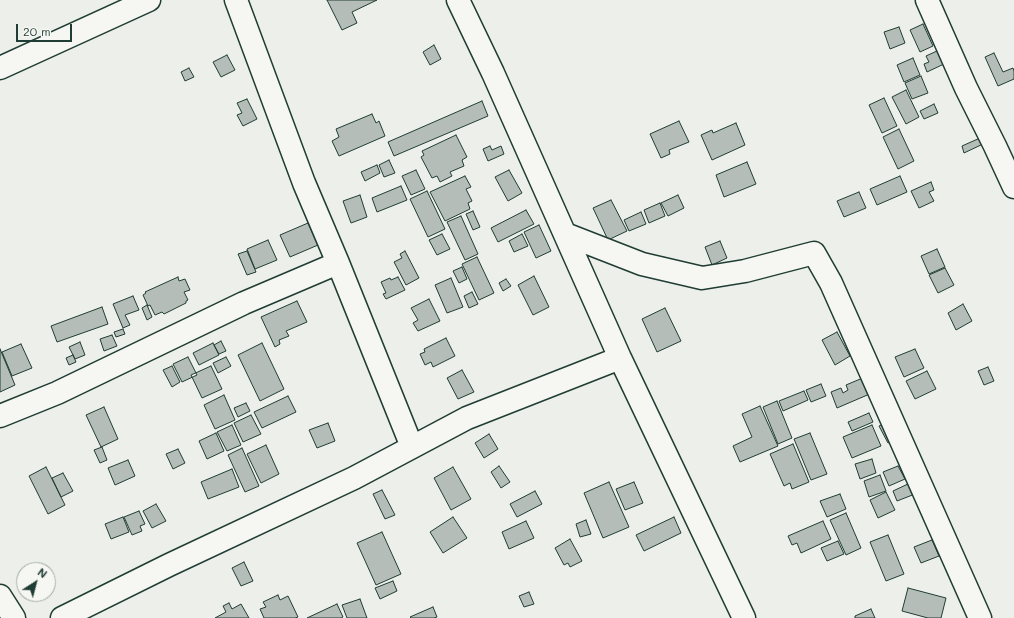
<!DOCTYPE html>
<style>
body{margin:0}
#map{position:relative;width:1014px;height:618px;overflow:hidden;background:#edefea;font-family:Mali,sans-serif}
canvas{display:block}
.north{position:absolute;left:16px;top:562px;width:40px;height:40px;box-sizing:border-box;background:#f6f6f2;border:1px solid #a0aca6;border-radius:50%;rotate:36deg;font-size:11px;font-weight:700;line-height:16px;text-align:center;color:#1f3d34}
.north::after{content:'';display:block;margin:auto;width:14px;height:18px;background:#1f3d34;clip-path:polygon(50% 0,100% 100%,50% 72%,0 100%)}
.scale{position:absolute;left:16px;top:24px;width:56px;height:18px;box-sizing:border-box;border:2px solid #1f3d34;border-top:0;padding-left:5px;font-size:12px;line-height:14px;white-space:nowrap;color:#1f3d34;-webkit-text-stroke:3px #f6f6f2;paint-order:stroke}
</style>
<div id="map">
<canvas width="1014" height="618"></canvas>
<div class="north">N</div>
<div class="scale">20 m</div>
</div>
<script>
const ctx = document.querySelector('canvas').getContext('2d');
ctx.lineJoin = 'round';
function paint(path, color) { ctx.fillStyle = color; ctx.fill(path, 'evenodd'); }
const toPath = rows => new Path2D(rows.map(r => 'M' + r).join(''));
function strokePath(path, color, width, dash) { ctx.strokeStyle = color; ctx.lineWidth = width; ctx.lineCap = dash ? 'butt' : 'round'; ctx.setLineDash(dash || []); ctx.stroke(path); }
const building = toPath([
 [327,0,377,0,352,12,357,23,342,30,327,0],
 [923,24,933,46,920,52,910,30,923,24],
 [899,27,905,43,890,49,884,32,899,27],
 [434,45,441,59,430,65,423,52,434,45],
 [937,51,944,64,927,72,924,64,929,62,926,56,937,51],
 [994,53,1003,72,1013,68,1014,71,1014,79,998,86,985,57,994,53],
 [227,55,235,70,221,77,213,62,227,55],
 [913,58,920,75,904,82,897,65,913,58],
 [189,68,194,77,185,81,181,72,189,68],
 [921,76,928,93,912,99,905,83,921,76],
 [906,90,919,117,906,124,892,97,906,90],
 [884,98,897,126,882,133,869,105,884,98],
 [247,99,257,119,243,126,237,115,242,113,237,103,247,99],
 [482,101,488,116,394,156,388,142,482,101],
 [934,104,938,113,924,119,920,111,934,104],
 [372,114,376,123,379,121,385,136,339,156,332,141,339,137,336,129,372,114],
 [679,121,689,142,669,150,670,154,661,158,650,134,679,121],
 [736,123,745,145,712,160,701,135,712,130,713,133,736,123],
 [899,129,914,161,898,169,883,137,899,129],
 [456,135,467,157,462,160,464,166,450,172,452,176,440,182,437,176,432,178,421,157,424,155,422,151,456,135],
 [980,138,983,144,964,153,962,146,980,138],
 [490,146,492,150,501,146,504,154,488,161,483,149,490,146],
 [389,160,395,173,384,177,379,165,389,160],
 [747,162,756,184,724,197,716,175,747,162],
 [377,165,380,173,365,181,361,172,377,165],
 [416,170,425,189,411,195,402,176,416,170],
 [509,170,522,193,508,201,495,177,509,170],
 [465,176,471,187,466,189,472,201,468,203,470,209,445,221,430,192,465,176],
 [900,176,907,192,877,205,870,189,900,176],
 [931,182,934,190,929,192,934,201,919,208,911,191,931,182],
 [401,186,407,200,377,212,372,198,401,186],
 [427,191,445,229,428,237,410,199,427,191],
 [859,192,866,208,844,217,837,201,859,192],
 [360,195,367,217,351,223,343,201,360,195],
 [678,195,684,208,668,216,661,203,678,195],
 [611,200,627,231,608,240,593,208,611,200],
 [660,203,665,216,649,223,644,210,660,203],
 [526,210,534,224,498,242,491,228,526,210],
 [473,211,480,227,473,230,466,214,473,211],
 [641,212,646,224,629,231,624,220,641,212],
 [461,216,478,254,465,260,447,222,461,216],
 [308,223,318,245,290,257,280,235,308,223],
 [539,225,551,251,536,258,524,232,539,225],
 [442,234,450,249,437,255,429,240,442,234],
 [522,234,528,246,514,252,509,241,522,234],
 [268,240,277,260,255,269,247,249,268,240],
 [720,241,727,258,712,265,705,247,720,241],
 [937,249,945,267,929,274,921,256,937,249],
 [247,251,256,272,247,275,238,254,247,251],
 [405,251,419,278,406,285,394,262,402,258,400,254,405,251],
 [477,257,494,293,479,300,462,264,477,257],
 [462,267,467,279,459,283,453,271,462,267],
 [945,268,954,285,938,293,929,275,945,268],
 [534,276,549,307,533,315,518,285,534,276],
 [178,277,179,281,185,279,190,290,184,292,188,300,186,301,186,303,164,314,162,312,155,315,150,305,148,306,143,295,146,293,145,292,178,277],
 [398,277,405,290,386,299,383,294,386,293,381,282,390,278,391,280,398,277],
 [451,278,463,307,447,313,435,285,451,278],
 [506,279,511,286,503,291,499,283,506,279],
 [472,292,478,304,469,308,464,296,472,292],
 [133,296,139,310,125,315,130,325,123,328,113,304,133,296],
 [429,299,440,321,418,331,413,323,418,320,411,308,429,299],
 [297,301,307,322,286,331,289,336,279,340,280,344,275,347,261,317,297,301],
 [963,304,972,321,956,330,948,313,963,304],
 [147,305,152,317,147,320,142,308,147,305],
 [102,307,108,324,57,342,51,326,102,307],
 [665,308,681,341,657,352,642,319,665,308],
 [123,329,125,334,116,337,114,332,123,329],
 [837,332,850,356,835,365,822,340,837,332],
 [112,335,117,346,104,351,100,339,112,335],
 [446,338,455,356,433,367,431,362,425,365,420,354,425,352,424,349,446,338],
 [221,341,226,351,219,354,214,345,221,341],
 [80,342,85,355,75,359,69,347,80,342],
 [213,343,219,355,199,365,193,353,213,343],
 [262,343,284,389,260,401,238,355,262,343],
 [21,344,32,368,12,376,2,352,21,344],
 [0,349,15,385,0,392,0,349],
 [915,349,924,368,904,377,895,357,915,349],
 [73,355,76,362,69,365,66,358,73,355],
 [188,357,197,375,182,382,173,364,188,357],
 [226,357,231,366,218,373,213,363,226,357],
 [172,366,180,382,172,387,163,370,172,366],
 [211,366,222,389,202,398,191,375,211,366],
 [988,367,994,381,984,385,978,371,988,367],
 [462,370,474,392,458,399,447,378,462,370],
 [927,371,936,389,915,399,906,381,927,371],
 [865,377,872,393,837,408,831,392,841,388,843,393,848,390,846,385,865,377],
 [821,384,826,396,811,402,806,390,821,384],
 [804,391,808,400,783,411,779,401,804,391],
 [224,395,235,420,215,429,204,405,224,395],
 [288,396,296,412,262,428,254,412,288,396],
 [777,401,792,438,778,444,763,407,777,401],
 [246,403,250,411,238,417,234,408,246,403],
 [760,406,778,446,740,462,733,446,752,437,742,414,760,406],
 [104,407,118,439,101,447,86,415,104,407],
 [869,413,873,422,852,431,848,422,869,413],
 [251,415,261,434,243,442,234,423,251,415],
 [888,422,896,439,888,443,879,426,888,422],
 [328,423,335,441,317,448,309,430,328,423],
 [232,425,241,445,227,451,217,432,232,425],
 [872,425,881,446,852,458,843,437,872,425],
 [216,433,224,451,207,459,199,441,216,433],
 [810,433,827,474,811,480,794,439,810,433],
 [489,434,498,449,484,458,475,443,489,434],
 [793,444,809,482,792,489,790,483,784,486,770,454,793,444],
 [266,445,279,474,261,483,247,454,266,445],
 [102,447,107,460,100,463,94,450,102,447],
 [242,448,259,486,245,492,228,455,242,448],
 [178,449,185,463,173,469,166,454,178,449],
 [872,459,876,473,860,479,855,464,872,459],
 [128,460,135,476,115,485,108,468,128,460],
 [499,466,510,482,501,488,491,472,499,466],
 [898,466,905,479,889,486,883,472,898,466],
 [46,467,65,505,48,514,29,476,46,467],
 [453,467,471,499,451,510,434,478,453,467],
 [232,469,239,487,208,499,201,482,232,469],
 [63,473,73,491,61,497,52,478,63,473],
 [880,475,886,491,869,497,864,481,880,475],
 [609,482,629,527,603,538,584,493,609,482],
 [634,482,643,503,625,510,616,489,634,482],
 [910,483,915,494,897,501,893,491,910,483],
 [382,490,395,515,385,519,373,494,382,490],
 [535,491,542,504,517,517,510,504,535,491],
 [886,492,895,510,878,518,870,500,886,492],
 [840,494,846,509,827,517,820,501,840,494],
 [156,504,166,521,152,528,143,511,156,504],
 [139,511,145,524,140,526,142,531,132,535,124,517,139,511],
 [846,513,861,548,846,555,830,520,846,513],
 [123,517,129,532,111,539,105,524,123,517],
 [453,517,467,538,443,553,430,532,453,517],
 [674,517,681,533,644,551,636,535,674,517],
 [586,520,591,534,580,537,576,524,586,520],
 [526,521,534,538,509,549,502,532,526,521],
 [823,521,831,539,801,553,797,543,792,545,788,536,823,521],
 [382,532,401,574,376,585,357,543,382,532],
 [888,535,904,574,886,581,870,542,888,535],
 [570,539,582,561,570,567,568,563,564,565,555,548,570,539],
 [932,540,939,556,921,563,914,547,932,540],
 [838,541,844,554,827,561,821,548,838,541],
 [244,562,253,581,241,586,232,568,244,562],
 [393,581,397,591,380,599,375,588,393,581],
 [908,588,946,598,941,618,928,618,902,611,908,588],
 [529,592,534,604,524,607,519,596,529,592],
 [278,595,280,600,288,596,298,617,295,618,264,618,260,609,266,607,263,602,278,595],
 [360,599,367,618,347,618,342,605,360,599],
 [229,603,232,609,241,604,249,618,215,618,226,612,223,606,229,603],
 [337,604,343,617,341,618,307,618,337,604],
 [433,607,437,617,434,618,411,618,410,617,433,607],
 [871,609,875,618,855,618,855,616,871,609]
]);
const street = toPath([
 [458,0,493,73,620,358,744,618],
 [927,0,966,88,995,146,1014,187],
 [565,234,642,264,702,278,745,271,814,253,831,283,980,618],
 [338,263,412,447],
 [0,416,57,393,244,303,338,263,304,183,236,0],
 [0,596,14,618],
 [62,618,169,565,354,478,467,418,620,358]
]);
const highway = toPath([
 [0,68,149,0]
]);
paint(building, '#b4bdb8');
strokePath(building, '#1f3d34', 1);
strokePath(street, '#1f3d34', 25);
strokePath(highway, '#1f3d34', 25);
strokePath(street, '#f6f6f2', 22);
strokePath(highway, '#f6f6f2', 22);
</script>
